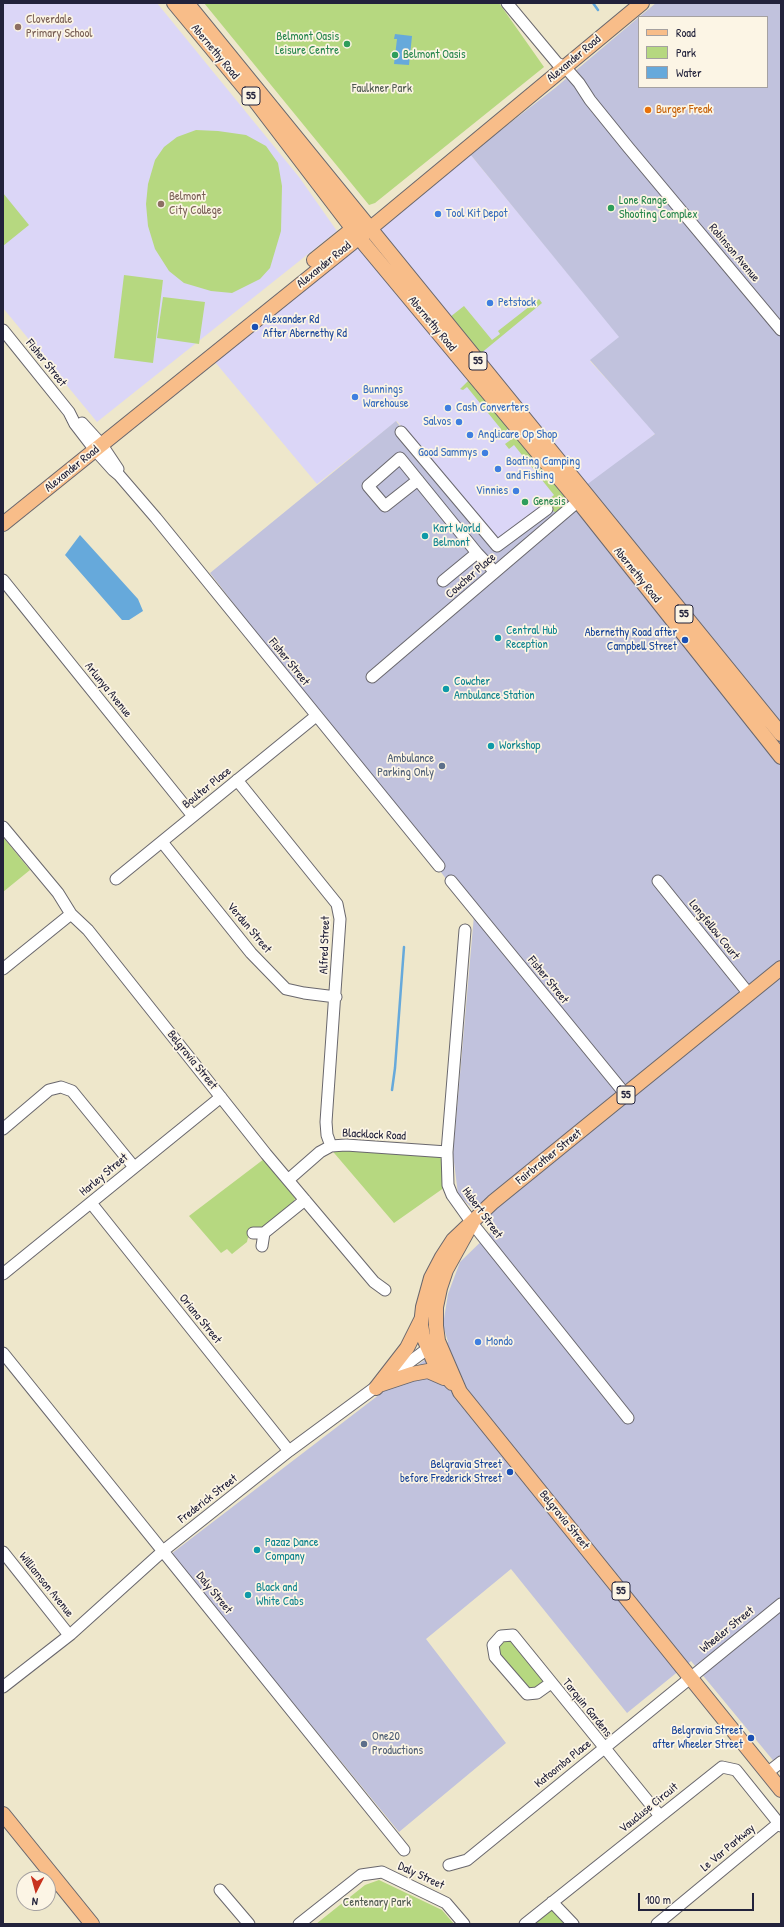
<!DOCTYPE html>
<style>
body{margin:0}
#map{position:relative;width:784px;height:1927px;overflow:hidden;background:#eee7cb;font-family:"Patrick Hand",sans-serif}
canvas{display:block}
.frame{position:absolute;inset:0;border:4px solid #22223b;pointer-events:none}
.legend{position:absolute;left:638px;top:16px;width:130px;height:72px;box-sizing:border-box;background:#fcf5e5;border:1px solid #a5a1a1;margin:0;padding:5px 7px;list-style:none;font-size:12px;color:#22223b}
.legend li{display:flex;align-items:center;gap:8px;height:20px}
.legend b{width:20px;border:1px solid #a5a1a1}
.north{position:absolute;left:16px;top:1871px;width:40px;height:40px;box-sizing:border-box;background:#fcf5e5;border:1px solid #a5a1a1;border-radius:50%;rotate:186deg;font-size:11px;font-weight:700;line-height:16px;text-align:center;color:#22223b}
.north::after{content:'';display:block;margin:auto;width:14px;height:18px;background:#c8321e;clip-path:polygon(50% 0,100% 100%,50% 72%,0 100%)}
.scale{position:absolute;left:638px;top:1893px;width:116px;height:18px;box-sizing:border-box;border:2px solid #22223b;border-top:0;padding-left:5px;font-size:12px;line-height:14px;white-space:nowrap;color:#22223b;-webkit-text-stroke:3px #fcf5e5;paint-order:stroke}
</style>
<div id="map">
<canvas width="784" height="1927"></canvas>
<div class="frame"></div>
<ul class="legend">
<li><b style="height:5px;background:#f8bd89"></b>Road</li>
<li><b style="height:11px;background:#b6d880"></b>Park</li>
<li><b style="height:11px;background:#66a9db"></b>Water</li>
</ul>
<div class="north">N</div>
<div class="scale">100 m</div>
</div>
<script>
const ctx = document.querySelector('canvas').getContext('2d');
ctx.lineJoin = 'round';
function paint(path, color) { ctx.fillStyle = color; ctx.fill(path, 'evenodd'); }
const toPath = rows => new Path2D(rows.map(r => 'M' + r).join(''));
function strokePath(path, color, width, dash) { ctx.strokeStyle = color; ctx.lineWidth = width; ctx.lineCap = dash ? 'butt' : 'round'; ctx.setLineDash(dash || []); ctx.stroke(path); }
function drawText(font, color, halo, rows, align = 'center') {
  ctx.font = font + ' "Patrick Hand",sans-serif'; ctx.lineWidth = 3.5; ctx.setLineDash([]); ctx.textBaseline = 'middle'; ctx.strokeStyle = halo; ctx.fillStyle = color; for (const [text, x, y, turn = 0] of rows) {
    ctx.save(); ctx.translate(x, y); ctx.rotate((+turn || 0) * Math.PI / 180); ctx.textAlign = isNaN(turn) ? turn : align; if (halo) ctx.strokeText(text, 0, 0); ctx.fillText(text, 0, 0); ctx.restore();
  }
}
const built = toPath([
 [3,3,157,3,299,177,337,231,97,422,3,308],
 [470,154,620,337,590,361,656,433,506,556,397,421,317,484,215,362]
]);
const industrial = toPath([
 [656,3,781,3,781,1770,691,1661,627,1713,511,1569,426,1639,506,1743,399,1832,171,1554,448,1342,443,1325,448,1294,460,1262,493,1230,458,1194,453,1154,474,915,210,573,396,421,496,552,655,434,590,360,619,337,470,154,555,88,639,17,639,87,767,87,767,17,639,17]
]);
const green = toPath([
 [204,3,499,3,544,67,375,203,369,205],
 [196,130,218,131,246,135,266,146,278,163,282,186,281,231,270,268,260,279,232,293,211,291,184,283,169,271,155,249,148,226,146,204,148,184,155,160,164,147,177,137],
 [3,193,29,225,3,246],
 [124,275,163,280,153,363,114,358],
 [163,297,205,302,199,344,157,338],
 [539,299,542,303,480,354,450,317,464,306,492,340,500,334,498,331],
 [469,380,509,428,499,436,497,433,501,429,467,387,463,390,460,389],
 [516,436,565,494,565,506,558,514,550,509,549,499,554,495,514,445,509,449,505,444],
 [3,837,30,870,3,892],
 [329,1147,447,1152,448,1185,394,1223],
 [264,1159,295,1198,293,1206,264,1229,250,1229,247,1242,232,1254,227,1249,221,1253,189,1216],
 [502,1637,512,1637,551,1683,527,1694,495,1657],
 [379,1880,442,1910,454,1924,316,1924,365,1885],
 [552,1902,573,1924,525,1924]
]);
const water = toPath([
 [395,34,412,36,409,65,394,64,397,39,394,39],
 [80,535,138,599,143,611,129,620,122,620,65,555]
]);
const stream = toPath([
 [593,3,598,10],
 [392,1090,395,1068,404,947]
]);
const minor = toPath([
 [507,3,557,63,565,67,579,83,590,100,628,147,781,330],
 [3,330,69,412,75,424,95,450,113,470,119,475,156,518,439,866],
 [82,423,102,445,118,469],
 [401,432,497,546,547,509],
 [418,480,385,506,368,486,400,458,477,553],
 [3,580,193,816],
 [443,581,477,553,495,572],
 [372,677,583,497],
 [237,780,337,904,340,919,326,1122,327,1135,331,1146],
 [3,827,58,893,71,914,88,930,266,1154,374,1282,385,1290],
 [162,842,251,953,286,989,304,993,336,997],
 [116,879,316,716],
 [451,881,626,1095],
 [658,881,749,994],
 [465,930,447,1152,448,1185,452,1195,472,1223,628,1418],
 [3,969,71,914],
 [3,1129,49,1090,61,1087,72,1091,134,1167],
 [288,1180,320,1152,331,1146,346,1145,447,1152],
 [91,1203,289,1451],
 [253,1233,264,1233],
 [262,1246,264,1233,305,1200],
 [3,1274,221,1097],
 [3,1353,404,1850],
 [3,1552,69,1635],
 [551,1683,537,1693,527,1694,495,1657,493,1645,501,1636,513,1635,660,1816],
 [3,1687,71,1634,163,1551,289,1451,434,1344],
 [767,1773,781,1762],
 [449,1865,467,1860,781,1604],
 [220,1890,249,1924],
 [552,1902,573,1924],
 [299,1924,361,1875,382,1872,446,1903,464,1924],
 [525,1924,722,1767,736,1770,781,1826],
 [657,1924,779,1823]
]);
const major = toPath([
 [174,3,256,102,365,245,578,501,781,757],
 [187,3,781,734],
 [314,260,360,223],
 [3,524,378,222,642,3],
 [472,1223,446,1270,440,1288,436,1307,436,1326,438,1341,460,1392,781,1790],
 [452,1383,435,1364,423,1336,421,1325,423,1307,431,1278,442,1257,453,1240,493,1202,781,968],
 [379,1385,412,1374,428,1371,444,1378],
 [376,1388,407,1348,421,1320],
 [3,1814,92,1924]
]);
const markers = [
 [18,27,4,"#8d6e63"],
 [347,44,4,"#2e9e5b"],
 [395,55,4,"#2e9e5b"],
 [648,110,4,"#e8710a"],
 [161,204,4,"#8d6e63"],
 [611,208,4,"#2e9e5b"],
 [438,214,4,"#3f7fe0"],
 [490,303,4,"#3f7fe0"],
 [255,327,4,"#1a4fb4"],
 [355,397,4,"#3f7fe0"],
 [448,408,4,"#3f7fe0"],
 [459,422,4,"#3f7fe0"],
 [470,435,4,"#3f7fe0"],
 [485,453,4,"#3f7fe0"],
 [498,469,4,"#3f7fe0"],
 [516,491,4,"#3f7fe0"],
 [525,502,4,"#2e9e5b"],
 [425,536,4,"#0f9aa8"],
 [498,638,4,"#0f9aa8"],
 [685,640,4,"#1a4fb4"],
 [446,689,4,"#0f9aa8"],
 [491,746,4,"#0f9aa8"],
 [442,766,4,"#5c6f8a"],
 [478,1342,4,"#3f7fe0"],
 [510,1472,4,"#1a4fb4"],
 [257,1550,4,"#0f9aa8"],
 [248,1595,4,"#0f9aa8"],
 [751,1738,4,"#1a4fb4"],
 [364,1744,4,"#5c6f8a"]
];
const shields = [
 [251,96,18],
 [478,361,18],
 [684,614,18],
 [626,1095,18],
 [621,1591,18]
];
const shieldNames = [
 ["55",251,96],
 ["55",478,361],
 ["55",684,614],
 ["55",626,1095],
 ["55",621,1591]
];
const educationNames = [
 ["Cloverdale",26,20],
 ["Primary School",26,34],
 ["Belmont",169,197],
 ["City College",169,211]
];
const leisureNames = [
 ["Belmont Oasis",339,37,"right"],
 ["Leisure Centre",339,51,"right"],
 ["Belmont Oasis",403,55],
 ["Lone Range",619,201],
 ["Shooting Complex",619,215],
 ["Genesis",533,502]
];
const streetNames = [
 ["Abernethy Road",215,52,50],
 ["Alexander Road",574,59,-40],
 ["Robinson Avenue",734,253,50],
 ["Alexander Road",324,265,-39],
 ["Abernethy Road",432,324,50],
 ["Fisher Street",46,363,51],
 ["Alexander Road",72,469,-39],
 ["Abernethy Road",637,575,51],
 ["Cowcher Place",471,576,-41],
 ["Fisher Street",289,662,51],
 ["Arlunya Avenue",108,690,51],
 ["Boulter Place",207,788,-39],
 ["Verdun Street",249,928,50],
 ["Longfellow Court",714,930,51],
 ["Alfred Street",325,945,-88],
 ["Fisher Street",548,980,51],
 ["Belgravia Street",192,1060,51],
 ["Blacklock Road",374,1135,3],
 ["Fairbrother Street",549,1157,-39],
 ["Harley Street",104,1175,-40],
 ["Hubert Street",482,1213,54],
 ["Oriana Street",200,1319,51],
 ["Frederick Street",208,1499,-38],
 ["Belgravia Street",564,1520,51],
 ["Williamson Avenue",46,1585,51],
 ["Daly Street",214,1593,51],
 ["Wheeler Street",727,1630,-39],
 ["Tarquin Gardens",587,1708,51],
 ["Katoomba Place",563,1764,-39],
 ["Vaucluse Circuit",649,1808,-39],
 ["Le Var Parkway",728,1848,-40],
 ["Daly Street",421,1876,25]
];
const parkNames = [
 ["Faulkner Park",382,89],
 ["Centenary Park",377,1903]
];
const foodNames = [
 ["Burger Freak",656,110]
];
const shopNames = [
 ["Tool Kit Depot",446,214],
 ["Petstock",498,303],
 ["Bunnings",363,390],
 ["Warehouse",363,404],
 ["Cash Converters",456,408],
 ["Salvos",451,422,"right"],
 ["Anglicare Op Shop",478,435],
 ["Good Sammys",477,453,"right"],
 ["Boating Camping",506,462],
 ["and Fishing",506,476],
 ["Vinnies",508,491,"right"],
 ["Mondo",486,1342]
];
const transitNames = [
 ["Alexander Rd",263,320,"left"],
 ["After Abernethy Rd",263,334,"left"],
 ["Abernethy Road after",677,633],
 ["Campbell Street",677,647],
 ["Belgravia Street",502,1465],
 ["before Frederick Street",502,1479],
 ["Belgravia Street",743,1731],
 ["after Wheeler Street",743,1745]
];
const cultureNames = [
 ["Kart World",433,529],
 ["Belmont",433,543],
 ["Central Hub",506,631],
 ["Reception",506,645],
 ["Cowcher",454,682],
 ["Ambulance Station",454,696],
 ["Workshop",499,746],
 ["Pazaz Dance",265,1543],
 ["Company",265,1557],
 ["Black and",256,1588],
 ["White Cabs",256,1602]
];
const serviceNames = [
 ["Ambulance",434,759],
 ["Parking Only",434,773],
 ["One20",372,1737,"left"],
 ["Productions",372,1751,"left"]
];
paint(built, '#dbd6f7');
paint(industrial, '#c1c2dd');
paint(green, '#b6d880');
paint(water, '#66a9db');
strokePath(stream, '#66a9db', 2.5);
strokePath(minor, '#69676d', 13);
strokePath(major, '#69676d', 16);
strokePath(minor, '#fff', 11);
strokePath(major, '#f8bd89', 14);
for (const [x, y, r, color] of markers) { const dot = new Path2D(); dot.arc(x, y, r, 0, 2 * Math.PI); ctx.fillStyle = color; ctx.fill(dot); strokePath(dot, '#fcf5e5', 1.5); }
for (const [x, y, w] of shields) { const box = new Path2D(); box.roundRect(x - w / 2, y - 9, w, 18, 3); ctx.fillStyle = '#fcf5e5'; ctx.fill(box); strokePath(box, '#22223b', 1); }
drawText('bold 11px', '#22223b', null, shieldNames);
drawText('12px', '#785e54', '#fcf5e5', educationNames, 'left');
drawText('12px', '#27864d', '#fcf5e5', leisureNames, 'left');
drawText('12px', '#22223b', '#fcf5e5', streetNames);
drawText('12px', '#4e5950', '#fcf5e5', parkNames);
drawText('12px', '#c56008', '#fcf5e5', foodNames, 'left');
drawText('12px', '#366cbe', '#fcf5e5', shopNames, 'left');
drawText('12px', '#164399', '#fcf5e5', transitNames, 'right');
drawText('12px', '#0d838f', '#fcf5e5', cultureNames, 'left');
drawText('12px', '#4e5e75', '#fcf5e5', serviceNames, 'right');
</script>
